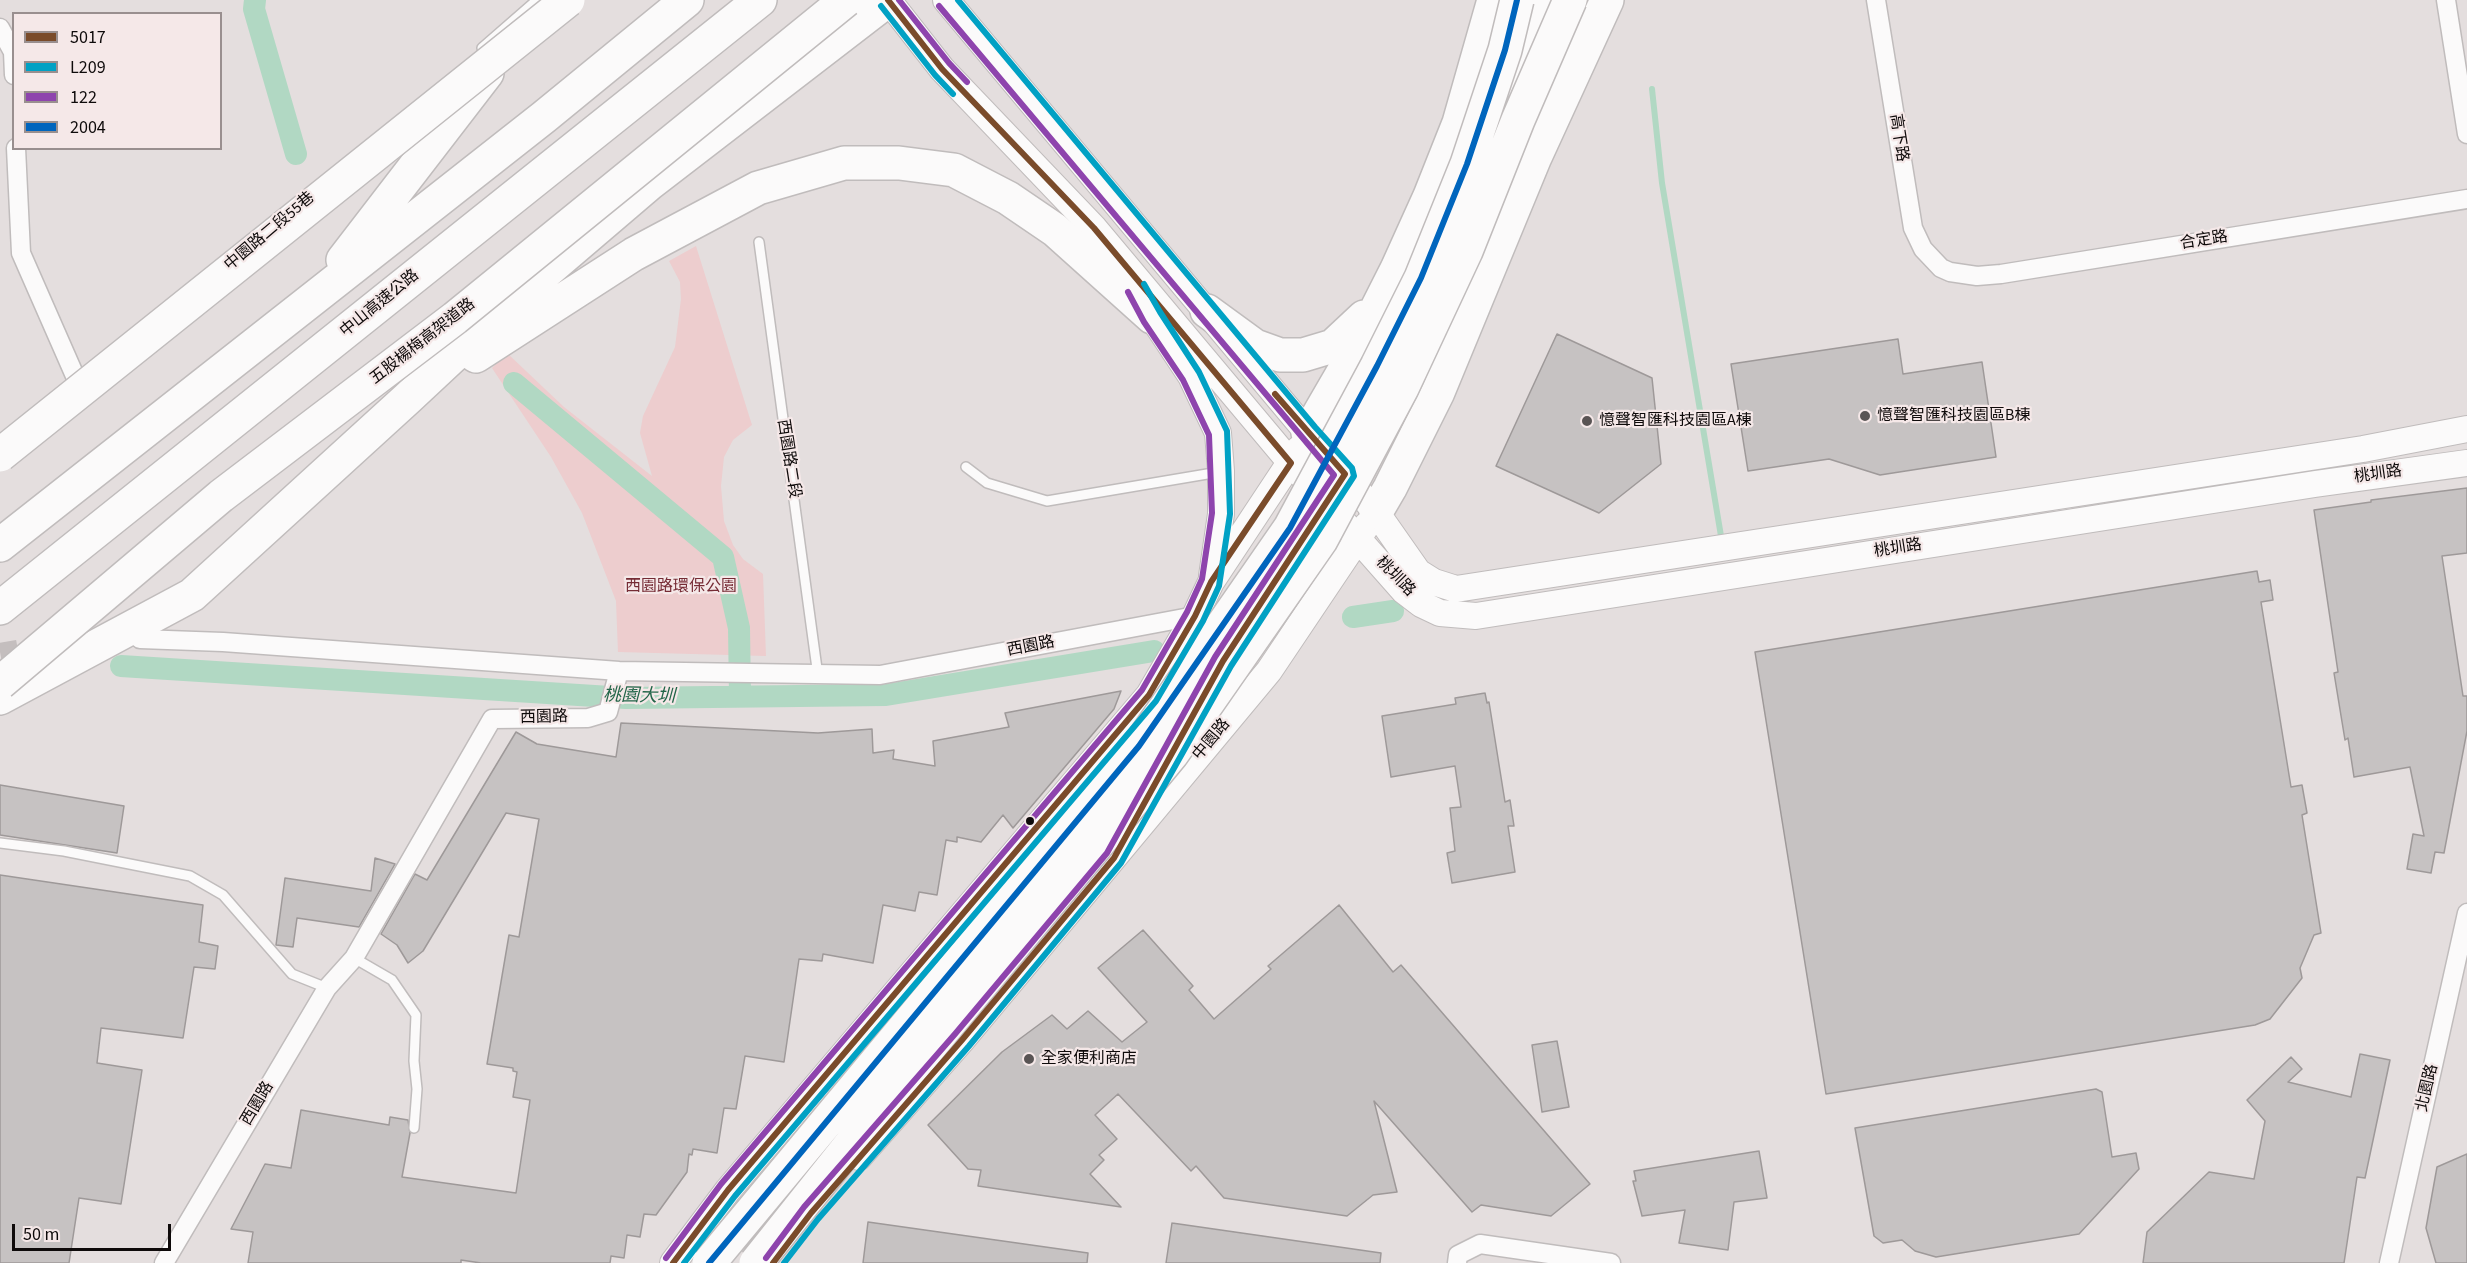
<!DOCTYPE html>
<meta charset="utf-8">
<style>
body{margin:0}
#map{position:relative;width:2467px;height:1263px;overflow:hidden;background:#e4dede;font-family:"Source Sans 3",sans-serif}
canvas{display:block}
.legend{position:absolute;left:12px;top:12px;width:210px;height:138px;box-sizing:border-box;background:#f5e8e8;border:2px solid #998f8f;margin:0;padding:8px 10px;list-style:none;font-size:18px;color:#0e0a0a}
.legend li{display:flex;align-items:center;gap:12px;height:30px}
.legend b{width:30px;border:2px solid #998f8f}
.scale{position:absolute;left:12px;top:1224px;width:159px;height:27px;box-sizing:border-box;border:3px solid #0e0a0a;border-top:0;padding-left:8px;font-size:18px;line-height:21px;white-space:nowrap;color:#0e0a0a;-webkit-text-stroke:4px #f5e8e8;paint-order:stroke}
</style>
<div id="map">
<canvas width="2467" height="1263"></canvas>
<ul class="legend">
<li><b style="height:8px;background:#7a4b2a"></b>5017</li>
<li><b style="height:8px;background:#01a1c4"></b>L209</li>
<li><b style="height:8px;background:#8e44ad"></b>122</li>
<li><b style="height:8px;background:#0065bd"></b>2004</li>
</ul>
<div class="scale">50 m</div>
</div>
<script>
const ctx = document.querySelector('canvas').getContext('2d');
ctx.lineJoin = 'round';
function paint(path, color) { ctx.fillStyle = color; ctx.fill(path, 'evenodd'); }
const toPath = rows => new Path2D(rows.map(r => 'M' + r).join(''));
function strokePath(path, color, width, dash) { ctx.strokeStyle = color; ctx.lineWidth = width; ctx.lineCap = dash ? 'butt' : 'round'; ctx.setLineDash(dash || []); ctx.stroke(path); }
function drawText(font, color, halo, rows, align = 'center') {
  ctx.font = font + ' "Source Sans 3","Noto Sans TC",sans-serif'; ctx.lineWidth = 4.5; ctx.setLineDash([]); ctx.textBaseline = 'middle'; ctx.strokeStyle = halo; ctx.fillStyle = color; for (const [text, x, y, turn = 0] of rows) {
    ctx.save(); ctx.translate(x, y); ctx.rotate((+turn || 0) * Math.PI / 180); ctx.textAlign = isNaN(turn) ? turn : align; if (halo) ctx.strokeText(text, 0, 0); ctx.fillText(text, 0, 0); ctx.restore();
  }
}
const green = toPath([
 [696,246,752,425,733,440,724,457,721,486,724,521,733,545,743,559,763,574,766,656,618,652,616,601,582,513,551,457,492,368,507,353,564,407,652,476,640,433,643,416,675,347,681,299,680,282,669,261]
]);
const stream = toPath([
 [1652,89,1662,183,1721,536]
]);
const canal = toPath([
 [255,0,254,9,296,154],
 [514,383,723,557,739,628,740,695],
 [1353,617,1393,611],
 [121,666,626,698,886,695,1154,651]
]);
const building = toPath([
 [1557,334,1652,378,1661,464,1599,513,1496,466,1557,334],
 [1898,339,1903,374,1982,362,1996,457,1880,475,1829,459,1748,471,1731,364,1898,339],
 [2467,488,2467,553,2442,556,2463,696,2467,696,2467,731,2444,853,2435,852,2431,873,2407,869,2413,834,2424,836,2410,767,2354,777,2348,738,2345,740,2334,673,2338,672,2314,510,2371,502,2371,500,2467,488],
 [2257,571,2259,582,2270,580,2273,600,2261,602,2291,787,2302,785,2307,813,2302,815,2321,933,2314,935,2300,968,2302,978,2270,1019,2255,1025,1826,1094,1755,652,2257,571],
 [1121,691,1114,709,1013,828,1003,815,981,842,957,837,957,842,946,840,937,895,919,892,915,911,883,905,873,963,823,954,822,961,799,959,784,1062,745,1056,736,1109,724,1108,717,1153,693,1149,692,1155,689,1154,687,1172,656,1215,644,1214,640,1237,627,1235,624,1258,611,1256,610,1263,481,1263,461,1260,461,1263,248,1263,253,1232,231,1229,265,1164,291,1168,301,1110,389,1125,390,1117,408,1120,410,1133,402,1177,516,1193,530,1100,513,1097,517,1072,513,1071,513,1068,487,1064,509,935,519,937,539,819,506,813,423,951,408,963,397,945,381,934,415,874,427,880,516,732,537,744,616,757,621,723,818,733,872,729,873,753,894,750,893,759,935,766,933,741,1009,727,1005,713,1121,691],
 [1485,693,1487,703,1489,702,1505,802,1510,800,1514,826,1508,826,1515,872,1452,883,1447,853,1455,851,1450,808,1461,807,1455,766,1391,777,1382,716,1456,704,1455,698,1485,693],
 [0,785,124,806,117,853,0,835,0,785],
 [375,858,395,864,359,927,297,918,293,947,276,945,285,878,371,891,375,858],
 [0,875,203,905,199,942,218,946,215,969,194,967,183,1038,101,1028,97,1063,142,1070,121,1204,79,1198,69,1263,0,1263,0,875],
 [1339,905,1393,972,1401,965,1590,1184,1551,1216,1481,1205,1472,1212,1374,1101,1397,1192,1373,1195,1347,1216,1224,1198,1196,1166,1191,1171,1118,1094,1095,1115,1117,1139,1099,1155,1104,1160,1090,1174,1121,1207,978,1186,981,1170,968,1169,928,1125,1002,1052,1052,1015,1067,1029,1088,1011,1122,1042,1147,1022,1098,968,1143,930,1193,986,1189,990,1214,1019,1271,969,1268,966,1339,905],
 [1557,1041,1569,1107,1542,1112,1532,1045,1557,1041],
 [2360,1054,2390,1060,2365,1178,2357,1177,2344,1263,2143,1263,2147,1232,2209,1172,2254,1179,2265,1121,2247,1100,2291,1057,2302,1069,2288,1082,2351,1097,2360,1054],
 [2096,1089,2102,1092,2112,1157,2136,1153,2139,1169,2079,1234,1936,1257,1915,1251,1902,1240,1883,1243,1874,1236,1855,1128,2096,1089],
 [1759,1151,1767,1198,1734,1202,1728,1250,1679,1243,1685,1210,1642,1216,1633,1181,1636,1181,1634,1171,1759,1151],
 [2467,1154,2467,1263,2436,1263,2426,1228,2437,1167,2467,1154],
 [868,1222,1088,1253,1087,1263,863,1263,868,1222],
 [1172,1223,1381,1253,1380,1263,1166,1263,1172,1223]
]);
const streetTunnel = toPath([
 [0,652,39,645]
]);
const lane = toPath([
 [482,48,537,0],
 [759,242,818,676],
 [966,467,987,483,1047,501,1219,472],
 [0,843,64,851,190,876,223,895,292,974,327,988],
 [354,958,392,980,416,1015,414,1061,417,1089,414,1128]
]);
const street = toPath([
 [1876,0,1913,228,1923,249,1941,268,1950,272,1977,276,2001,274,2467,199],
 [2446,0,2467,134],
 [0,28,13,52,14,75],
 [16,148,21,253,82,392],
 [140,639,223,642,619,671,880,675,1195,616],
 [164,1263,327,988,354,958,492,719,588,718,608,712,619,671],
 [1457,1263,1458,1255,1480,1244,1611,1263],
 [2389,1263,2467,913]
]);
const secondary = toPath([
 [888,0,942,69,1094,228,1291,463,1404,591,1421,604,1440,613,1476,616,2315,484,2467,463],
 [946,0,1308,433,1376,512,1418,572,1434,582,1456,589,2363,449,2467,429],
 [1158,326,1191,376,1218,433,1221,471,1221,514,1212,576],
 [859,1157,962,1040,1269,671,1367,525],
 [673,1263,728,1190,1149,695,1195,616,1211,582,1299,449]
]);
const highway = toPath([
 [1485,156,1543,0],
 [343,260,487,73],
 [1207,311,1255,346,1280,355,1303,355,1333,346,1364,317],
 [476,356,634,254,758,188,844,163,899,163,954,170,1008,198,1055,230,1152,317],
 [1308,433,1355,352,1397,269,1430,196,1459,123,1494,0],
 [1376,512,1390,488,1438,392,1535,157,1607,0],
 [0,545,544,117,687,0],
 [0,608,760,0],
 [0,698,192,595,408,398,512,301,649,184,888,0]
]);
const highwayBridge = toPath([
 [0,455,568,0],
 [0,683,221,496,455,318,846,0],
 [709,1263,1139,746,1290,528,1377,366,1421,278,1467,164,1505,50,1517,0],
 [756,1263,894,1090,1172,754,1321,540,1402,388,1466,251,1518,120,1570,0]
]);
const bus1 = toPath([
 [673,1263,728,1190,1149,695,1195,616,1211,582,1291,463,1094,228,942,69,888,0],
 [773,1263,811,1213,962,1040,1114,858,1223,661,1345,474,1275,394]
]);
const bus2 = toPath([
 [881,6,935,75,953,94],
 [684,1263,735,1196,1156,701,1203,621,1219,586,1230,514,1227,431,1199,372,1160,312,1144,284],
 [784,1263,818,1219,969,1046,1121,863,1231,666,1354,476,1352,468,1315,427,958,0]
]);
const bus3 = toPath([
 [899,0,949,63,967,82],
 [666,1258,721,1184,1142,690,1187,612,1202,579,1212,513,1209,435,1183,380,1144,322,1128,292],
 [766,1258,804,1207,955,1034,1107,853,1215,657,1334,475,939,6]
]);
const bus4 = toPath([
 [709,1263,1139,746,1290,528,1377,366,1421,278,1467,164,1505,50,1517,0]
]);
const markers = [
 [1865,416,6,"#595454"],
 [1587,421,6,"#595454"],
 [1030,821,5,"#0e0a0a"],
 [1029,1059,6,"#595454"]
];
const streetNames = [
 ["高下路",1898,138,81],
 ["中園路二段55巷",270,232,-40],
 ["合定路",2204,241,-9],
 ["中山高速公路",380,304,-39],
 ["五股楊梅高架道路",423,342,-38],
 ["西園路二段",788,459,81],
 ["桃圳路",2378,475,-8],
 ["桃圳路",1898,549,-9],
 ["桃圳路",1395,577,46],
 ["西園路",1031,647,-11],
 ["西園路",544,718,-1],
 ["中園路",1212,740,-50],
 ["北園路",2428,1088,-77],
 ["西園路",258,1104,-59]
];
const poiNames = [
 ["憶聲智匯科技園區B棟",1877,416],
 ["憶聲智匯科技園區A棟",1599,421],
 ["全家便利商店",1041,1059]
];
const parkNames = [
 ["西園路環保公園",681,587]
];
const waterNames = [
 ["桃園大圳",639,697,1]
];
paint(green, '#edcdce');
strokePath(stream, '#b1d8c3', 6);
strokePath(canal, '#b1d8c3', 22);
paint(building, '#c6c2c2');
strokePath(building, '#9e9999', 1.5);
strokePath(streetTunnel, '#c4bebe', 18, [18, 9]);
strokePath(lane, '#c0bcbc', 12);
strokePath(street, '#c0bcbc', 21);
strokePath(secondary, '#c0bcbc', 28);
strokePath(highway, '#c0bcbc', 36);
strokePath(lane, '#fbfafa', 9);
strokePath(street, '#fbfafa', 18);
strokePath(secondary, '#fbfafa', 26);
strokePath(highway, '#fbfafa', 33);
strokePath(highwayBridge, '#c0bcbc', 36, []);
strokePath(highwayBridge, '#fbfafa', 33);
strokePath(bus1, '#7a4b2a', 6);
strokePath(bus2, '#01a1c4', 6);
strokePath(bus3, '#8e44ad', 6);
strokePath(bus4, '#0065bd', 6);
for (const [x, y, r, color] of markers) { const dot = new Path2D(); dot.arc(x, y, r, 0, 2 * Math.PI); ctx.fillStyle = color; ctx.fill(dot); strokePath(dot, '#f5e8e8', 2); }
drawText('16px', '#0e0a0a', '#f5e8e8', streetNames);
drawText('16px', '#0e0a0a', '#f5e8e8', poiNames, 'left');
drawText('16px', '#752b34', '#f5e8e8', parkNames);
drawText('italic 18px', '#226548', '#f5e8e8', waterNames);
</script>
